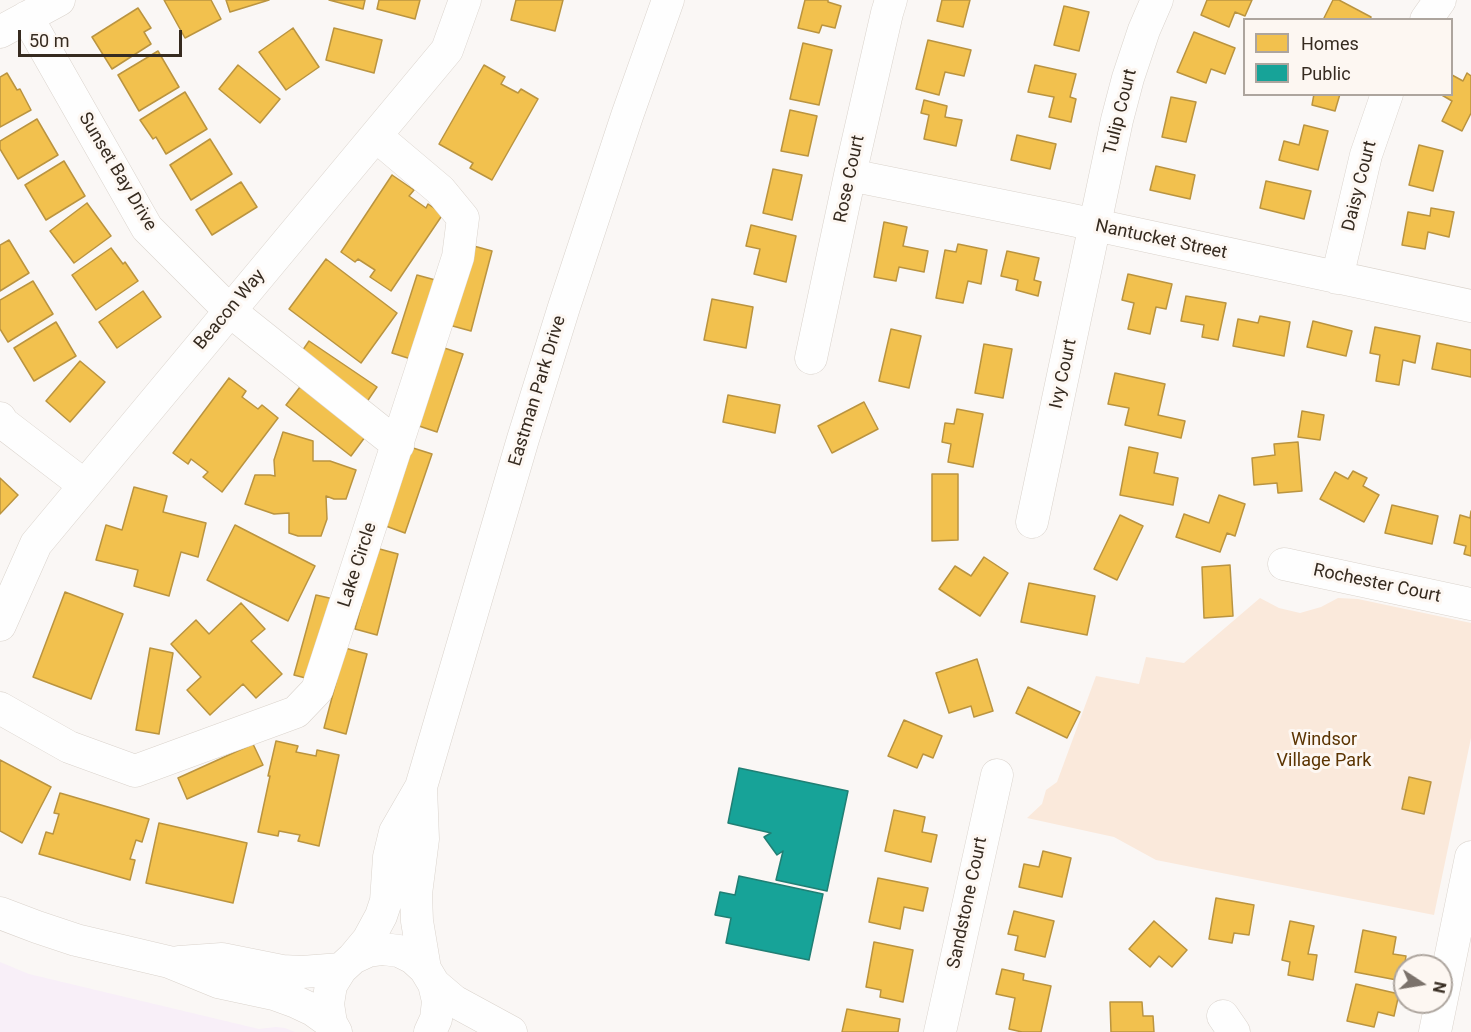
<!DOCTYPE html>
<style>
body{margin:0}
#map{position:relative;width:1471px;height:1032px;overflow:hidden;background:#faf7f5;font-family:Roboto,sans-serif}
canvas{display:block}
.legend{position:absolute;left:1243px;top:18px;width:210px;height:78px;box-sizing:border-box;background:#fdf7f2;border:2px solid #ada59e;margin:0;padding:8px 10px;list-style:none;font-size:18px;color:#362b20}
.legend li{display:flex;align-items:center;gap:12px;height:30px}
.legend b{width:30px;border:2px solid #ada59e}
.north{position:absolute;left:1393px;top:954px;width:60px;height:60px;box-sizing:border-box;background:#fdf7f2;border:2px solid #ada59e;border-radius:50%;rotate:102deg;font-size:16px;font-weight:700;line-height:24px;text-align:center;color:#362b20}
.north::after{content:'';display:block;margin:auto;width:21px;height:27px;background:#7b726b;clip-path:polygon(50% 0,100% 100%,50% 72%,0 100%)}
.scale{position:absolute;left:18px;top:30px;width:164px;height:27px;box-sizing:border-box;border:3px solid #362b20;border-top:0;padding-left:8px;font-size:18px;line-height:21px;white-space:nowrap;color:#362b20;-webkit-text-stroke:4px #fdf7f2;paint-order:stroke}
</style>
<div id="map">
<canvas width="1471" height="1032"></canvas>
<ul class="legend">
<li><b style="height:16px;background:#f2c14e"></b>Homes</li>
<li><b style="height:16px;background:#17a398"></b>Public</li>
</ul>
<div class="north">N</div>
<div class="scale">50 m</div>
</div>
<script>
const ctx = document.querySelector('canvas').getContext('2d');
ctx.lineJoin = 'round';
function paint(path, color) { ctx.fillStyle = color; ctx.fill(path, 'evenodd'); }
const toPath = rows => new Path2D(rows.map(r => 'M' + r).join(''));
function strokePath(path, color, width, dash) { ctx.strokeStyle = color; ctx.lineWidth = width; ctx.lineCap = dash ? 'butt' : 'round'; ctx.setLineDash(dash || []); ctx.stroke(path); }
function drawText(font, color, halo, rows, align = 'center') {
  ctx.font = font + ' Roboto,sans-serif'; ctx.lineWidth = 6; ctx.setLineDash([]); ctx.textBaseline = 'middle'; ctx.strokeStyle = halo; ctx.fillStyle = color; for (const [text, x, y, turn = 0] of rows) {
    ctx.save(); ctx.translate(x, y); ctx.rotate((+turn || 0) * Math.PI / 180); ctx.textAlign = isNaN(turn) ? turn : align; if (halo) ctx.strokeText(text, 0, 0); ctx.fillText(text, 0, 0); ctx.restore();
  }
}
const commercial = toPath([
 [0,962,29,974,259,1029,276,1027,285,1028,295,1032,0,1032]
]);
const green = toPath([
 [1260,598,1279,608,1300,613,1321,607,1338,598,1358,599,1471,623,1471,738,1434,915,1156,860,1114,837,1027,818,1042,804,1046,790,1057,782,1096,676,1139,684,1146,657,1184,663]
]);
const homes = toPath([
 [164,0,211,0,221,19,185,38,164,0],
 [226,0,269,0,230,12,226,0],
 [329,0,365,0,363,9,329,0],
 [379,0,420,0,415,19,377,9,379,0],
 [516,0,563,0,555,31,511,20,516,0],
 [805,0,828,0,828,2,841,6,835,28,822,25,819,33,798,28,805,0],
 [942,0,970,0,963,27,937,21,942,0],
 [1207,0,1252,0,1245,16,1235,12,1229,27,1201,15,1207,0],
 [1333,0,1339,0,1371,17,1370,20,1323,20,1333,0],
 [1064,6,1089,12,1079,51,1054,45,1064,6],
 [138,8,151,28,144,32,151,44,112,69,92,37,138,8],
 [293,28,319,67,286,90,259,52,293,28],
 [334,28,382,40,374,73,326,60,334,28],
 [1194,32,1235,48,1225,74,1211,69,1206,83,1177,72,1194,32],
 [928,40,971,50,964,76,945,72,939,95,916,89,928,40],
 [803,43,832,50,819,105,790,99,803,43],
 [158,51,179,87,139,111,118,75,158,51],
 [238,65,280,99,260,123,219,89,238,65],
 [484,65,505,77,501,84,518,93,521,89,538,99,492,180,470,168,473,163,439,144,484,65],
 [1035,65,1076,74,1070,97,1076,99,1071,122,1049,117,1054,97,1028,92,1035,65],
 [7,73,17,90,20,89,31,110,0,127,0,77,7,73],
 [1467,73,1471,76,1471,113,1462,131,1442,121,1452,101,1440,94,1452,94,1452,75,1463,81,1467,73],
 [185,92,207,129,166,154,156,137,153,139,140,120,185,92],
 [1314,94,1340,94,1335,111,1312,105,1314,94],
 [1171,97,1196,102,1186,142,1162,137,1171,97],
 [924,100,947,106,945,117,962,120,956,146,924,139,929,115,921,113,924,100],
 [790,110,817,116,808,156,781,151,790,110],
 [37,119,58,155,18,179,0,149,0,141,37,119],
 [1304,125,1328,131,1318,170,1279,160,1284,141,1299,145,1304,125],
 [1017,135,1056,144,1050,169,1011,160,1017,135],
 [210,139,232,174,191,200,170,165,210,139],
 [1419,145,1443,151,1433,191,1409,185,1419,145],
 [64,161,85,196,46,220,25,185,64,161],
 [1156,166,1195,175,1190,199,1150,190,1156,166],
 [773,169,802,175,792,220,763,213,773,169],
 [392,175,414,190,409,196,426,208,428,204,443,214,391,291,370,277,375,270,358,259,355,262,341,252,392,175],
 [1266,181,1311,191,1304,219,1260,208,1266,181],
 [241,182,257,207,212,235,196,210,241,182],
 [87,203,111,236,74,263,50,231,87,203],
 [1431,208,1454,212,1449,237,1428,232,1425,249,1402,245,1408,212,1430,216,1431,208],
 [884,222,907,227,903,246,928,251,924,272,899,267,896,281,874,277,884,222],
 [751,225,796,236,786,282,754,274,760,249,746,246,751,225],
 [9,240,29,273,0,291,0,245,9,240],
 [958,244,987,250,981,284,968,281,963,303,936,298,945,250,956,252,958,244],
 [470,245,492,251,471,331,449,325,470,245],
 [111,248,123,264,125,262,138,281,96,310,72,275,111,248],
 [1007,251,1039,258,1034,280,1041,282,1038,296,1016,290,1018,280,1001,276,1007,251],
 [326,259,397,313,361,363,289,309,326,259],
 [1128,274,1172,284,1166,309,1156,307,1150,334,1128,329,1134,303,1122,300,1128,274],
 [417,275,439,281,414,360,392,353,417,275],
 [33,281,53,314,8,342,0,329,0,300,33,281],
 [143,291,161,317,117,348,99,322,143,291],
 [1186,296,1226,303,1218,340,1202,337,1204,325,1181,321,1186,296],
 [712,299,753,307,746,348,704,340,712,299],
 [1260,316,1290,322,1284,356,1233,346,1238,319,1258,323,1260,316],
 [1313,321,1352,331,1346,356,1307,347,1313,321],
 [56,322,76,356,34,381,14,348,56,322],
 [1375,327,1420,336,1415,363,1403,360,1399,385,1376,381,1380,355,1370,353,1375,327],
 [891,329,921,336,909,388,879,381,891,329],
 [309,341,377,387,364,406,296,360,309,341],
 [1437,343,1471,350,1471,377,1432,369,1437,343],
 [984,344,1012,349,1003,398,975,393,984,344],
 [441,347,463,354,437,432,416,425,441,347],
 [80,361,105,382,70,422,46,401,80,361],
 [1115,373,1165,384,1158,415,1185,421,1181,438,1125,425,1129,408,1108,404,1115,373],
 [229,378,246,391,242,397,258,409,262,405,278,418,222,492,203,477,208,472,191,459,188,464,173,453,229,378],
 [300,387,365,437,351,456,286,405,300,387],
 [728,395,780,405,775,433,723,422,728,395],
 [864,402,878,429,832,453,818,426,864,402],
 [957,409,983,414,973,467,948,462,951,444,942,442,945,423,954,424,957,409],
 [1302,411,1324,415,1320,440,1298,437,1302,411],
 [283,432,313,441,313,461,330,461,356,470,346,499,334,499,326,496,327,519,321,536,298,536,289,533,289,513,274,514,245,504,255,475,270,475,275,476,274,460,283,432],
 [1298,442,1302,491,1278,493,1277,483,1254,485,1252,458,1275,455,1274,444,1298,442],
 [410,447,432,454,405,533,383,525,410,447],
 [1129,447,1158,453,1154,473,1178,478,1173,505,1120,495,1129,447],
 [1353,471,1367,478,1363,486,1379,495,1364,522,1320,499,1335,472,1348,479,1353,471],
 [932,474,958,474,958,540,932,541,932,474],
 [0,478,18,495,0,514,0,478],
 [134,487,167,496,163,512,206,523,198,557,181,552,169,596,134,586,138,570,96,560,106,525,122,530,134,487],
 [1219,495,1245,504,1235,536,1227,533,1220,552,1176,537,1184,514,1209,523,1219,495],
 [1392,505,1438,516,1432,544,1385,533,1392,505],
 [1471,511,1471,556,1464,554,1466,546,1454,543,1460,515,1470,518,1471,511],
 [1120,515,1143,526,1117,580,1094,569,1120,515],
 [235,525,315,566,288,621,207,580,235,525],
 [376,548,398,554,377,635,355,629,376,548],
 [984,557,1008,573,980,616,939,589,955,566,971,576,984,557],
 [1230,565,1233,616,1204,618,1202,567,1230,565],
 [1029,583,1095,596,1087,635,1021,622,1029,583],
 [65,592,123,614,91,699,33,677,65,592],
 [316,595,338,600,317,681,294,675,316,595],
 [241,603,265,629,251,641,282,674,256,698,243,684,210,715,187,690,201,677,171,644,196,620,209,634,241,603],
 [150,648,173,653,159,734,136,730,150,648],
 [345,648,367,654,346,734,324,728,345,648],
 [977,659,993,711,974,717,971,706,949,713,936,673,977,659],
 [1028,687,1080,712,1067,738,1016,713,1028,687],
 [904,720,942,736,933,758,923,754,917,768,888,756,904,720],
 [276,741,298,746,296,752,316,756,317,750,339,755,319,846,298,841,300,835,279,831,278,836,258,832,270,776,268,776,276,741],
 [253,744,263,765,187,799,178,778,253,744],
 [0,760,51,787,22,843,0,831,0,760],
 [1409,777,1431,782,1424,814,1402,809,1409,777],
 [60,793,149,819,142,842,136,840,130,859,135,860,130,880,39,854,46,832,53,834,59,814,54,813,60,793],
 [894,810,925,817,922,832,937,835,931,862,885,851,894,810],
 [159,823,247,843,233,903,146,883,159,823],
 [1043,851,1071,858,1062,897,1019,887,1024,864,1039,867,1043,851],
 [878,878,928,888,923,911,904,907,900,929,869,922,878,878],
 [1216,898,1254,905,1249,935,1234,933,1232,943,1209,939,1216,898],
 [1014,911,1054,921,1045,957,1015,950,1018,936,1008,934,1014,911],
 [1154,921,1187,950,1172,967,1159,956,1150,967,1129,949,1154,921],
 [1290,921,1314,926,1308,954,1317,955,1313,980,1288,975,1290,962,1282,960,1290,921],
 [1363,930,1396,937,1393,954,1406,956,1402,981,1355,972,1363,930],
 [874,942,913,950,903,1002,880,997,881,990,866,987,874,942],
 [1002,969,1024,974,1023,980,1051,986,1041,1032,1022,1032,1009,1029,1015,998,996,994,1002,969],
 [1356,984,1399,994,1394,1016,1378,1012,1374,1027,1347,1021,1356,984],
 [1110,1002,1142,1002,1143,1016,1153,1016,1154,1032,1111,1032,1110,1002],
 [847,1009,900,1019,898,1032,842,1032,847,1009]
]);
const public = toPath([
 [739,768,848,791,827,891,776,880,783,851,777,855,764,837,771,833,728,823,739,768],
 [739,876,823,894,809,960,726,943,731,918,715,915,720,892,735,895,739,876]
]);
const minor = toPath([
 [27,17,147,228,230,311,398,445],
 [1426,20,1440,0],
 [0,32,59,0],
 [850,175,1063,218,1471,306],
 [1337,278,1366,155,1387,94],
 [811,358,850,175,887,13,891,0],
 [0,418,3,423,84,485],
 [1032,522,1117,120,1128,78,1144,30,1157,0],
 [1284,564,1471,604],
 [0,625,36,544,447,50,465,0],
 [0,708,69,747,135,771,296,712,317,690,458,257,463,218,440,190,376,136],
 [421,787,423,839,416,894,417,921,425,969],
 [0,913,37,927,76,940,169,962,218,982,274,994,296,1002,313,1010,331,1023],
 [353,958,368,940,381,916,386,901,389,857,395,832,421,787,523,439,564,307,627,116,668,0],
 [179,962,222,959,282,971,302,972,341,969],
 [434,984,454,1001,511,1032],
 [1223,1016,1234,1032],
 [336,1032,331,1023,328,1004,331,985,341,969,353,958,368,951,383,949,399,951,413,958,425,969,434,984,438,1001,436,1019,430,1032],
 [940,1032,997,775],
 [1435,1032,1471,857]
]);
const streetNames = [
 ["Tulip Court",1121,112,-76],
 ["Sunset Bay Drive",117,172,59],
 ["Rose Court",850,179,-78],
 ["Daisy Court",1360,186,-76],
 ["Nantucket Street",1161,240,12],
 ["Beacon Way",230,310,-50],
 ["Ivy Court",1064,374,-78],
 ["Eastman Park Drive",538,391,-73],
 ["Lake Circle",358,565,-72],
 ["Rochester Court",1377,584,12],
 ["Sandstone Court",968,903,-78]
];
const parkNames = [
 ["Windsor",1324,740],
 ["Village Park",1324,761]
];
paint(commercial, '#f8eff8');
paint(green, '#fae9db');
paint(homes, '#f2c14e');
strokePath(homes, '#ba9440', 1.5);
paint(public, '#17a398');
strokePath(public, '#207f74', 1.5);
strokePath(minor, '#dad3cc', 33);
strokePath(minor, '#fefefe', 32);
drawText('18px', '#362b20', '#fdf7f2', streetNames);
drawText('18px', '#5b3402', '#fdf7f2', parkNames);
</script>
